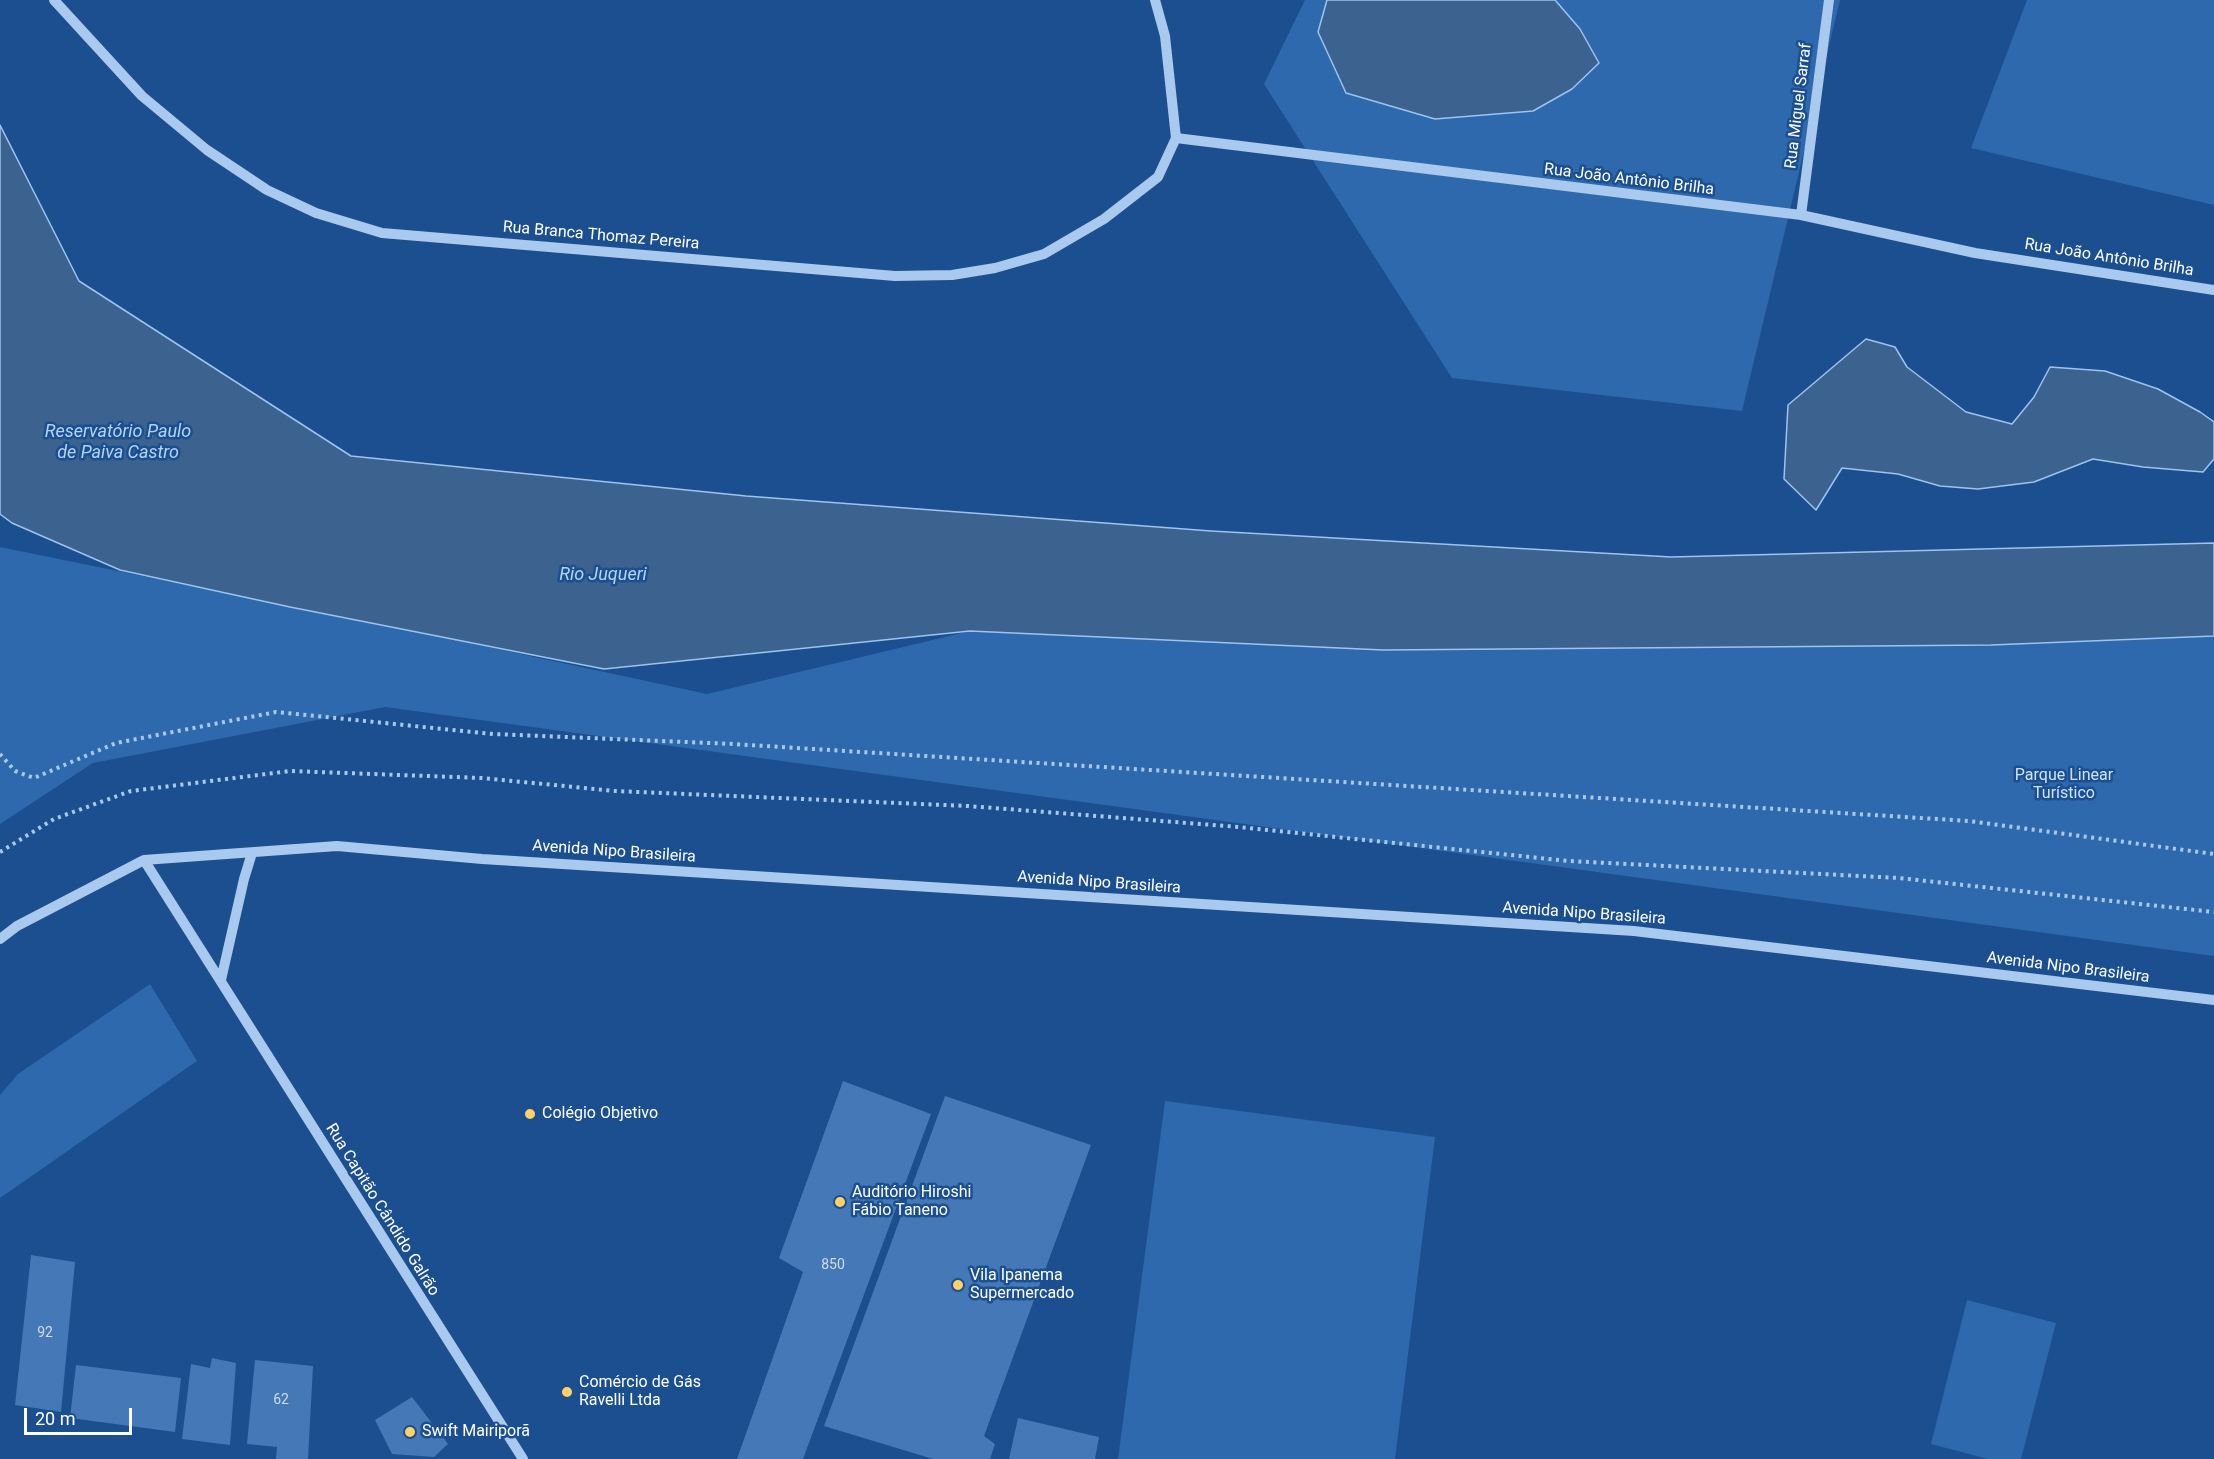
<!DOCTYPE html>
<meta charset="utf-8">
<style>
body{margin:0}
#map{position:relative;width:2214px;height:1459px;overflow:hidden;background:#1b4f8f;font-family:Roboto,sans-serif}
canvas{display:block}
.scale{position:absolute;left:24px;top:1408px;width:108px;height:27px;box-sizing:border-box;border:3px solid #fff;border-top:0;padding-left:8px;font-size:18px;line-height:21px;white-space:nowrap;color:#fff;-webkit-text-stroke:4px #1b4f8f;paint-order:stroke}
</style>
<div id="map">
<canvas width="2214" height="1459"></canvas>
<div class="scale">20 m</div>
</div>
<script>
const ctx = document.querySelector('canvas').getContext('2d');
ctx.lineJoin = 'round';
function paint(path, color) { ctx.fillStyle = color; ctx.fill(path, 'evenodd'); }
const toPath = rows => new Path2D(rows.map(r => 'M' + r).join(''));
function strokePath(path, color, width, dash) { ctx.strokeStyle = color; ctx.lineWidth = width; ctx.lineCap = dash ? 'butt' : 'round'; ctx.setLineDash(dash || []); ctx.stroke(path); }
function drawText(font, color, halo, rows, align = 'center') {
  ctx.font = font + ' Roboto,sans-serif'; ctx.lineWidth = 5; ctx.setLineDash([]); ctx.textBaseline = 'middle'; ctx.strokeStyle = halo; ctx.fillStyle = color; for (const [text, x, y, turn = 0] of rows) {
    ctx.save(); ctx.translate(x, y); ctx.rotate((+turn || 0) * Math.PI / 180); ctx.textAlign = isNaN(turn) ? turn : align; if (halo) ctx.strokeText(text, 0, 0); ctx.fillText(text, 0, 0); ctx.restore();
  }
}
const green = toPath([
 [1305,0,1840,0,1742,411,1452,378,1264,84],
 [2027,0,2214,0,2214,205,1971,148],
 [0,547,451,639,707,694,970,631,1383,650,2214,633,2214,956,385,707,93,763,0,824],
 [150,984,197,1061,0,1198,0,1095,18,1074],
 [1165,1101,1435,1137,1395,1459,1118,1459],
 [1967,1300,2056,1323,2021,1459,1988,1459,1931,1444]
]);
const water = toPath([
 [1327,0,1555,0,1580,29,1599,63,1572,89,1533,111,1435,119,1346,93,1318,32,1327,0],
 [0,125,79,281,351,456,746,496,1211,531,1671,557,2214,543,2214,636,1991,645,1383,650,970,631,604,669,290,607,120,570,12,523,0,514,0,125],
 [1866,339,1895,347,1907,367,1966,412,2012,424,2034,397,2050,367,2105,371,2158,389,2200,412,2214,422,2214,459,2203,472,2143,467,2093,459,2034,482,1978,489,1940,486,1898,474,1842,468,1816,510,1784,479,1788,405,1866,339]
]);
const building = toPath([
 [843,1081,931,1114,803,1459,737,1459,803,1272,779,1258],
 [945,1096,1091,1145,984,1436,995,1444,990,1459,933,1459,824,1426],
 [31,1255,75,1262,61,1412,15,1405],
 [212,1358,236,1363,230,1445,182,1439,191,1364,210,1368],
 [255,1360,313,1366,308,1459,276,1459,277,1447,247,1444],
 [76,1365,181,1378,175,1432,70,1418],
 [412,1397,448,1444,434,1457,392,1454,375,1420],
 [1018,1418,1099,1437,1095,1459,1009,1459]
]);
const path = toPath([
 [0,754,15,771,34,778,116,743,276,712,493,734,733,744,1969,821,2214,854],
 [0,852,54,819,131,791,290,771,482,778,615,791,968,806,1239,827,1569,861,1899,878,2214,912]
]);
const minor = toPath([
 [54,0,142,96,207,150,267,190,316,213,382,233,895,276,952,275,995,268,1044,254,1104,219,1158,177,1176,138],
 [1155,0,1165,36,1176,138],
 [1176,138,1801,215,1975,253,2214,290],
 [1801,215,1829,0],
 [144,860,523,1459],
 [0,939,17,926,144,860,337,846,482,859,1634,931,2214,1000],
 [221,980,244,879,252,853]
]);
const markers = [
 [530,1114,6,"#ffd166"],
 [840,1202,6,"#ffd166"],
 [958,1285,6,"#ffd166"],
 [567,1392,6,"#ffd166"],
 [410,1432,6,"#ffd166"]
];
const numberNames = [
 ["850",833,1265],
 ["92",45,1333],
 ["62",281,1400]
];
const streetNames = [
 ["Rua Miguel Sarraf",1799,106,-83],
 ["Rua João Antônio Brilha",1629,180,7],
 ["Rua Branca Thomaz Pereira",601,236,5],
 ["Rua João Antônio Brilha",2109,258,9],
 ["Avenida Nipo Brasileira",614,852,4],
 ["Avenida Nipo Brasileira",1099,883,4],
 ["Avenida Nipo Brasileira",1584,914,4],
 ["Avenida Nipo Brasileira",2068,968,7],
 ["Rua Capitão Cândido Galrão",382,1210,58]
];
const parkNames = [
 ["Parque Linear",2064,776],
 ["Turístico",2064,794]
];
const poiNames = [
 ["Colégio Objetivo",542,1114],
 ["Auditório Hiroshi",852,1193],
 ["Fábio Taneno",852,1211],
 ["Vila Ipanema",970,1276],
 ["Supermercado",970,1294],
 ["Comércio de Gás",579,1383],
 ["Ravelli Ltda",579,1401],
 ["Swift Mairiporã",422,1432]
];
const waterNames = [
 ["Reservatório Paulo",118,432],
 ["de Paiva Castro",118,453],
 ["Rio Juqueri",603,575]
];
paint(green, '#2e69ad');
paint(water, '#3c6290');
strokePath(water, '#9cc4f0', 1.5);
paint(building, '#4478b7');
strokePath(path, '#a9c9ee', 4, [3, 4.5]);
strokePath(minor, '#a9c9ee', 10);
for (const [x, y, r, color] of markers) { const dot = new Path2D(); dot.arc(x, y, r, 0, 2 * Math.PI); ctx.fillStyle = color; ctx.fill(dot); strokePath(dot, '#1b4f8f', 2); }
drawText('14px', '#d0dded', null, numberNames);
drawText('16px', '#fff', '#1b4f8f', streetNames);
drawText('16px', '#cfe3fa', '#1b4f8f', parkNames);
drawText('16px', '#fff', '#1b4f8f', poiNames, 'left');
drawText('italic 18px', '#b5d3f5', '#1b4f8f', waterNames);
</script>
